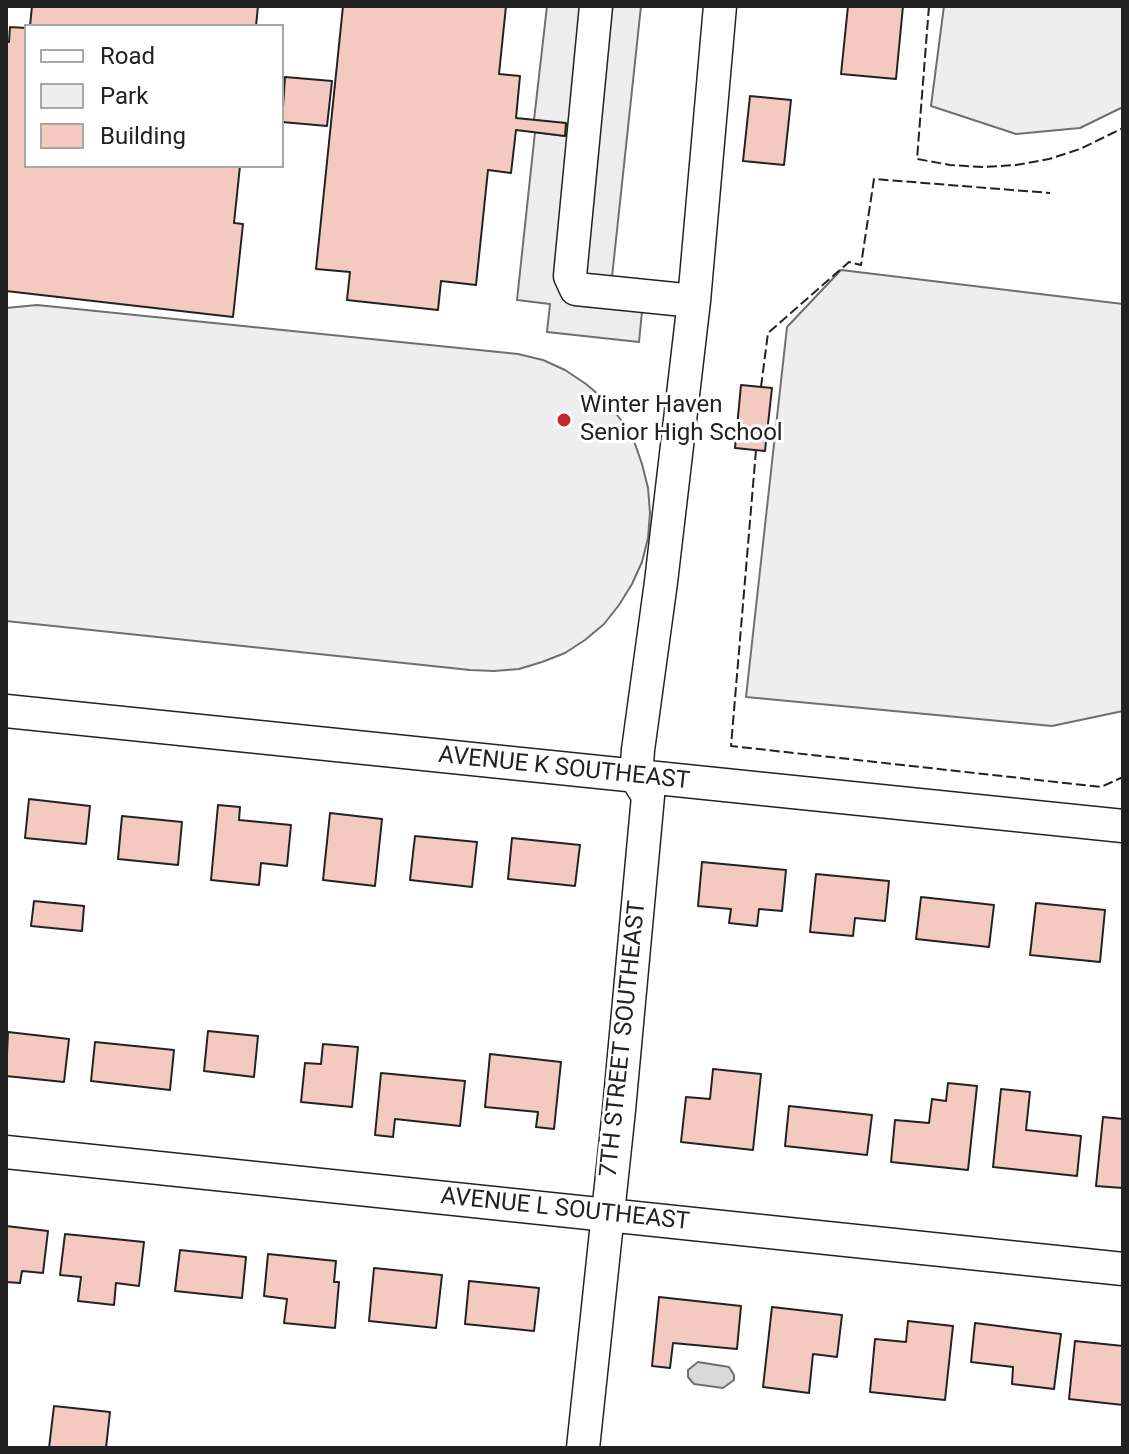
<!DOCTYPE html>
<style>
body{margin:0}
#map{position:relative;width:1129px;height:1454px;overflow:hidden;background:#fff;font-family:Roboto,sans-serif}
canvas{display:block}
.frame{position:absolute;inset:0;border:8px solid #222;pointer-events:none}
.legend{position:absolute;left:24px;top:24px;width:260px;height:144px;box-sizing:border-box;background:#fff;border:2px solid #a7a7a7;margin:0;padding:10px 14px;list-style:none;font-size:24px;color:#222}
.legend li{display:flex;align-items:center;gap:16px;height:40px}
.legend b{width:40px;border:2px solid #a7a7a7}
</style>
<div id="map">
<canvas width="1129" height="1454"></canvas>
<div class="frame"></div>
<ul class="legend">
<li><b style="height:10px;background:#fff"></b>Road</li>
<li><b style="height:22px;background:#eee"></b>Park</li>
<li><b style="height:22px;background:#f3c9c0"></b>Building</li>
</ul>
</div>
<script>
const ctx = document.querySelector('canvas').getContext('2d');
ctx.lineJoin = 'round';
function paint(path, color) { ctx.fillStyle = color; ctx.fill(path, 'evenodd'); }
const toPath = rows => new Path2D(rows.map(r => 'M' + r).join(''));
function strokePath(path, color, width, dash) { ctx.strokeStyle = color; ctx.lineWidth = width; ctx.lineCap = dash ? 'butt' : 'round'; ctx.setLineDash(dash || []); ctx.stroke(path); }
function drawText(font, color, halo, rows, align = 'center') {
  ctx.font = font + ' Roboto,sans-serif'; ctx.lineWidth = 6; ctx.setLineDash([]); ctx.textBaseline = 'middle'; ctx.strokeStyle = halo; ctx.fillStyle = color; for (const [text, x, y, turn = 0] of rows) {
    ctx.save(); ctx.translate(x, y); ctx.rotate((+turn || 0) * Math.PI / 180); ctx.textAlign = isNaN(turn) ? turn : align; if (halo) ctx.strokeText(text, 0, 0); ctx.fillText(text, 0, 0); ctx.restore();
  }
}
const green = toPath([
 [944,6,1123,6,1123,107,1080,128,1016,134,931,106,944,6],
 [841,270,1123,304,1123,711,1052,726,746,697,787,327,841,270],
 [37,305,518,354,543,360,565,370,586,384,605,400,621,420,634,441,642,464,648,488,650,513,648,538,642,562,632,584,619,605,604,624,585,640,565,653,542,662,519,669,494,671,470,670,6,621,6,308,37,305]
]);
const parking = toPath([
 [547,6,641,6,612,277,645,281,639,342,547,332,550,304,517,300,535,132,565,136,566,124,534,120,547,6]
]);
const water = toPath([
 [698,1362,729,1367,734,1375,734,1380,723,1388,694,1384,688,1377,688,1370,698,1362]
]);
const building = toPath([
 [32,6,258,6,256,26,30,26,32,6],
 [343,6,506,6,499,74,520,76,516,118,566,123,565,136,516,130,511,173,488,170,476,285,441,281,438,310,347,300,350,272,316,269,343,6],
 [848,6,903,6,896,79,841,74,848,6],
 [10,27,26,28,26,166,240,166,234,223,243,224,233,317,6,291,6,42,9,42,10,27],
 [285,77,332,81,327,126,282,122,285,77],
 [750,96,791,100,784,165,743,161,750,96],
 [741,385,772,388,765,451,735,448,741,385],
 [29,799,90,806,86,844,25,838,29,799],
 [218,805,240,807,239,820,291,825,287,866,261,863,259,885,211,880,218,805],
 [330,813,382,819,375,886,323,880,330,813],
 [122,816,182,822,178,865,118,859,122,816],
 [415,836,477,842,472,887,410,880,415,836],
 [512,838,580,845,575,886,508,879,512,838],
 [702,862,786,870,782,911,759,909,757,926,729,923,731,909,698,906,702,862],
 [816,874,889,881,885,921,855,918,853,936,810,932,816,874],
 [921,897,994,905,989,947,916,939,921,897],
 [34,901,84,906,82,931,31,926,34,901],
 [1036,903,1105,910,1100,962,1030,955,1036,903],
 [208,1031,258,1036,254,1077,204,1071,208,1031],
 [8,1032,69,1039,64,1082,6,1076,8,1032],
 [95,1042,174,1050,170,1090,91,1081,95,1042],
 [323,1044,358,1047,352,1107,301,1102,305,1063,321,1064,323,1044],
 [490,1054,561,1062,554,1129,536,1127,538,1112,485,1107,490,1054],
 [713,1069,761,1074,753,1150,681,1142,686,1097,710,1099,713,1069],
 [381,1073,465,1081,460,1126,395,1119,393,1137,375,1135,381,1073],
 [948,1083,977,1086,968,1170,891,1162,895,1120,929,1123,932,1099,946,1101,948,1083],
 [1001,1089,1030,1092,1026,1130,1081,1136,1077,1176,993,1167,1001,1089],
 [789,1106,872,1115,867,1155,785,1146,789,1106],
 [1103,1117,1123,1119,1123,1188,1096,1186,1103,1117],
 [6,1226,48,1231,43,1273,22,1271,20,1283,6,1282,6,1226],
 [65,1234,144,1242,139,1286,116,1283,114,1305,78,1301,81,1277,60,1275,65,1234],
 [180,1250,246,1257,242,1298,175,1291,180,1250],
 [268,1254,336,1261,334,1282,339,1282,335,1328,284,1323,287,1299,264,1296,268,1254],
 [374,1268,442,1275,436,1328,369,1321,374,1268],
 [469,1281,539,1288,534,1331,465,1324,469,1281],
 [659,1297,741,1306,737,1349,673,1343,670,1368,652,1366,659,1297],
 [772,1307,842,1315,837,1357,813,1354,809,1393,763,1387,772,1307],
 [908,1321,953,1326,945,1400,870,1392,875,1339,906,1342,908,1321],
 [975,1323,1061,1334,1054,1389,1012,1384,1013,1367,971,1362,975,1323],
 [1075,1341,1123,1346,1123,1405,1069,1399,1075,1341],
 [54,1406,110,1412,106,1448,49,1448,54,1406]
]);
const minor = toPath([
 [596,6,570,276,576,289,694,301],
 [6,711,1123,826],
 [6,1152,1123,1269],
 [583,1448,619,1110,648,796,636,777,638,750,661,582,694,301,720,6]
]);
const fence = toPath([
 [929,6,917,159,950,165,983,167,1016,165,1049,159,1080,149,1123,128],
 [761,387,768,333,849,262,861,265,874,179,1050,193],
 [756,450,731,746,1101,787,1123,777]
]);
const markers = [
 [564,420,8,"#c62828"]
];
const poiNames = [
 ["Winter Haven",580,406],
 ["Senior High School",580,434]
];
const streetNames = [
 ["AVENUE K SOUTHEAST",564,769,6],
 ["7TH STREET SOUTHEAST",624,1039,-84],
 ["AVENUE L SOUTHEAST",565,1210,6]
];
paint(green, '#eee');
strokePath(green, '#6f6f6f', 2);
paint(parking, '#ededed');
strokePath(parking, '#6f6f6f', 2);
paint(water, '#d9d9d9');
strokePath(water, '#6f6f6f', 2);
paint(building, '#f3c9c0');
strokePath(building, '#222', 2);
strokePath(minor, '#222', 35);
strokePath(minor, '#fff', 32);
strokePath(fence, '#222', 2, [10, 4]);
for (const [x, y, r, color] of markers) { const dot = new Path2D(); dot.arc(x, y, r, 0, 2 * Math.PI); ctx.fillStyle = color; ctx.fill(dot); strokePath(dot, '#fff', 3); }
drawText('24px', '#222', '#fff', poiNames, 'left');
drawText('24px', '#222', '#fff', streetNames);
</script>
